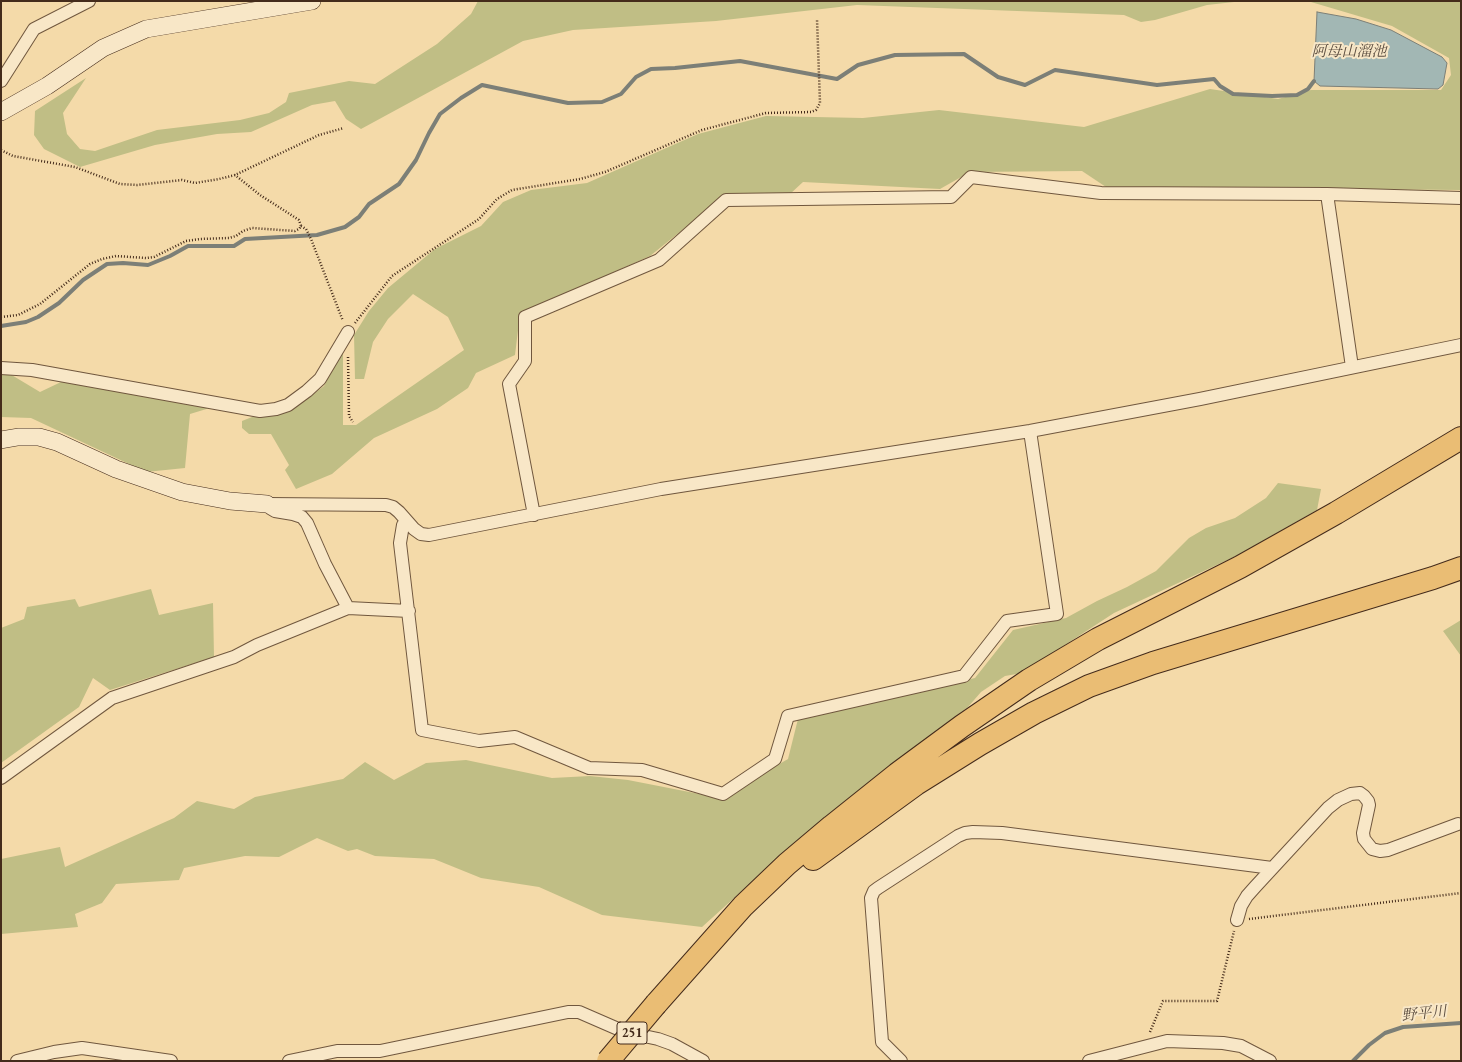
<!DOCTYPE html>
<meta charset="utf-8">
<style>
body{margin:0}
#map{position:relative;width:1462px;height:1062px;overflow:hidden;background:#f4daa9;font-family:"EB Garamond",serif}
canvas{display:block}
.frame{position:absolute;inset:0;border:2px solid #442b1b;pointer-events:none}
</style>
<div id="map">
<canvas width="1462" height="1062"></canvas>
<div class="frame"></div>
</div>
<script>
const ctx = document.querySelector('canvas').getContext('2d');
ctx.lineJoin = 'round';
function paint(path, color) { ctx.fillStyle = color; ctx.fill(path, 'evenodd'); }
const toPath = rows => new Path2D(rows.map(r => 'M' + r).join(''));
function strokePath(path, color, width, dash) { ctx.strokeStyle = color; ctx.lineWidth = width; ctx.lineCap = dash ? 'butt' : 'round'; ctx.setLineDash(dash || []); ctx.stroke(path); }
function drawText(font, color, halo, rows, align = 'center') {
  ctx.font = font + ' "EB Garamond","Noto Serif JP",serif'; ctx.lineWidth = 4; ctx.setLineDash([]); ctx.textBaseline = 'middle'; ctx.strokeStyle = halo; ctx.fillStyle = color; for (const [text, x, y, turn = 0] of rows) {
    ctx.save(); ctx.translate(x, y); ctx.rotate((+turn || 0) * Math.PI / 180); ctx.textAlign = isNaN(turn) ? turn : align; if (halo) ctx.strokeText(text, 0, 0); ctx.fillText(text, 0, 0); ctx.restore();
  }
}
const green = toPath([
 [478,1,1243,1,1207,5,1155,20,1141,22,1124,15,857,5,716,21,573,30,523,41,361,129,346,119,335,101,312,105,251,132,217,134,155,145,80,167,44,149,34,135,35,111,86,78,63,113,67,134,80,149,95,151,157,130,240,120,269,113,286,102,289,93,349,81,375,84,437,44,471,14],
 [1278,1,1461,1,1461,190,1106,187,1082,171,970,172,940,189,803,182,790,194,727,194,650,256,520,314,515,355,476,373,468,388,437,409,374,438,332,474,296,489,285,470,289,465,271,434,249,434,242,428,242,421,262,413,300,404,324,386,343,347,343,425,356,425,464,350,448,317,413,294,388,319,373,342,364,379,355,379,354,335,369,311,388,288,435,249,481,226,503,202,531,190,587,183,698,134,766,116,863,118,939,110,1084,127,1210,89,1278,99,1311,90,1441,90,1451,75,1449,58,1392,26,1311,2],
 [1,371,5,371,40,392,61,382,133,389,213,407,190,414,185,468,146,472,31,418,1,417],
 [1278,483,1321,489,1317,510,1238,555,1114,613,1022,673,1005,676,981,692,968,707,913,748,794,844,702,927,602,915,539,887,481,878,434,859,375,856,357,849,348,851,317,838,279,857,245,856,184,868,179,880,116,884,102,903,75,914,78,927,1,934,1,859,60,847,65,867,174,818,197,801,234,809,255,797,343,779,365,762,394,780,426,763,466,760,552,778,590,776,628,780,720,798,788,759,798,719,975,678,1013,630,1066,618,1097,601,1127,587,1156,571,1189,538,1206,528,1235,518,1266,498],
 [151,589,159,615,213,603,214,657,110,690,93,678,79,707,1,763,1,628,24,619,27,607,75,599,79,607],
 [1461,620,1461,656,1443,631]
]);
const water = toPath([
 [1317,12,1356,19,1391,30,1442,57,1447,63,1443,85,1438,89,1320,86,1314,81,1317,12]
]);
const stream = toPath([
 [1,326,26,322,38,317,59,303,83,280,107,264,123,263,148,265,170,256,188,246,234,246,245,239,317,235,345,227,359,217,369,204,399,184,416,160,429,133,440,114,461,98,482,85,568,103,602,102,621,94,636,77,651,69,675,68,740,61,837,79,858,65,895,55,964,54,998,77,1025,85,1055,70,1157,85,1214,79,1220,86,1233,94,1272,96,1297,95,1308,89,1314,81],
 [1353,1061,1369,1045,1385,1033,1403,1027,1461,1023]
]);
const path = toPath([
 [1,150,13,156,75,167,120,184,137,185,182,180,195,183,219,179,235,175,319,135,344,128],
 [301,226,306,229,311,239,343,321],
 [1,317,18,315,40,304,90,264,102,259,116,256,146,258,154,257,186,241,200,239,229,238,236,236,243,231,252,228,295,231,299,229,301,226,299,220,260,195,235,175],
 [355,323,392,276,479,219,497,199,512,190,580,179,605,172,702,130,766,113,811,112,816,110,820,103,817,19],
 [348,357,349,416,353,422],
 [1249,919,1461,893],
 [1150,1032,1163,1001,1217,1001,1234,931]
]);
const street = toPath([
 [1,81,34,29,89,1],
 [1327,194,1352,367],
 [1,368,32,370,260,411,276,409,288,405,307,391,320,379,348,332],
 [267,504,386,505,393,507,399,512,414,529,421,534,429,535,661,489,1030,431,1200,399,1461,345],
 [270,508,275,511,293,514,302,517,307,523,325,564,348,608],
 [534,515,509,384,525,361,525,317,659,260,726,200,951,197,971,177,1101,193,1327,194,1461,198],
 [406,520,403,525,400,543,422,730,479,741,515,737,589,768,642,770,723,794,775,759,788,716,964,676,1007,621,1057,614,1030,431],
 [1,778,112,698,234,657,257,645,348,608,409,611],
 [1237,920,1241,906,1247,896,1255,887,1328,808,1338,800,1351,794,1360,793,1364,796,1368,801,1369,805,1363,833,1364,839,1372,849,1380,851,1388,850,1458,824],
 [17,1061,54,1052,82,1048,171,1061],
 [289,1061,337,1051,380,1051,568,1012,579,1012,625,1032,658,1039,672,1044,703,1061],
 [901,1061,882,1042,871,898,874,891,878,888,958,836,965,833,973,832,1002,833,1272,868],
 [1089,1061,1167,1041,1223,1043,1241,1046,1270,1061]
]);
const secondary = toPath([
 [1,112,47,86,103,48,146,29,312,1],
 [1,440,18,437,39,437,57,442,116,469,182,492,230,501,267,504]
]);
const highway = toPath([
 [813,859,916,784,980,744,1034,713,1089,686,1153,663,1433,578,1461,568],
 [656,1004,743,906,787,864,832,826,897,774,962,726,1029,680,1098,639,1240,567,1336,513,1461,438]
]);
const highwayBridge = toPath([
 [608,1061,656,1004]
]);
const shields = [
 [632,1033,30]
];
const shieldNames = [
 ["251",632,1033]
];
const waterNames = [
 ["阿母山溜池",1349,52],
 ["野平川",1424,1014,-6]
];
paint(green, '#c0be85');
paint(water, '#a2b7b4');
strokePath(water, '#7c7f77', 1);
strokePath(stream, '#7c7f77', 4);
strokePath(street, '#70573e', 14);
strokePath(secondary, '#442b1b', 18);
strokePath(highway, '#442b1b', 24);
strokePath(path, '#442b1b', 2.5, [1, 2]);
strokePath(street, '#f8e7c7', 12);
strokePath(secondary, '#f8e7c7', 17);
strokePath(highway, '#eabd74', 22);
strokePath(highwayBridge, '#442b1b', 24, []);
strokePath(highwayBridge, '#eabd74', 22);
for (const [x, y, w] of shields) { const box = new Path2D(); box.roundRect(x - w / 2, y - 11, w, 22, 3); ctx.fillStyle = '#f8e7c7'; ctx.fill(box); strokePath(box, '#442b1b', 1); }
drawText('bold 13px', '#442b1b', null, shieldNames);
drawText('italic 15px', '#5c4e41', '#f8e7c7', waterNames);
</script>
